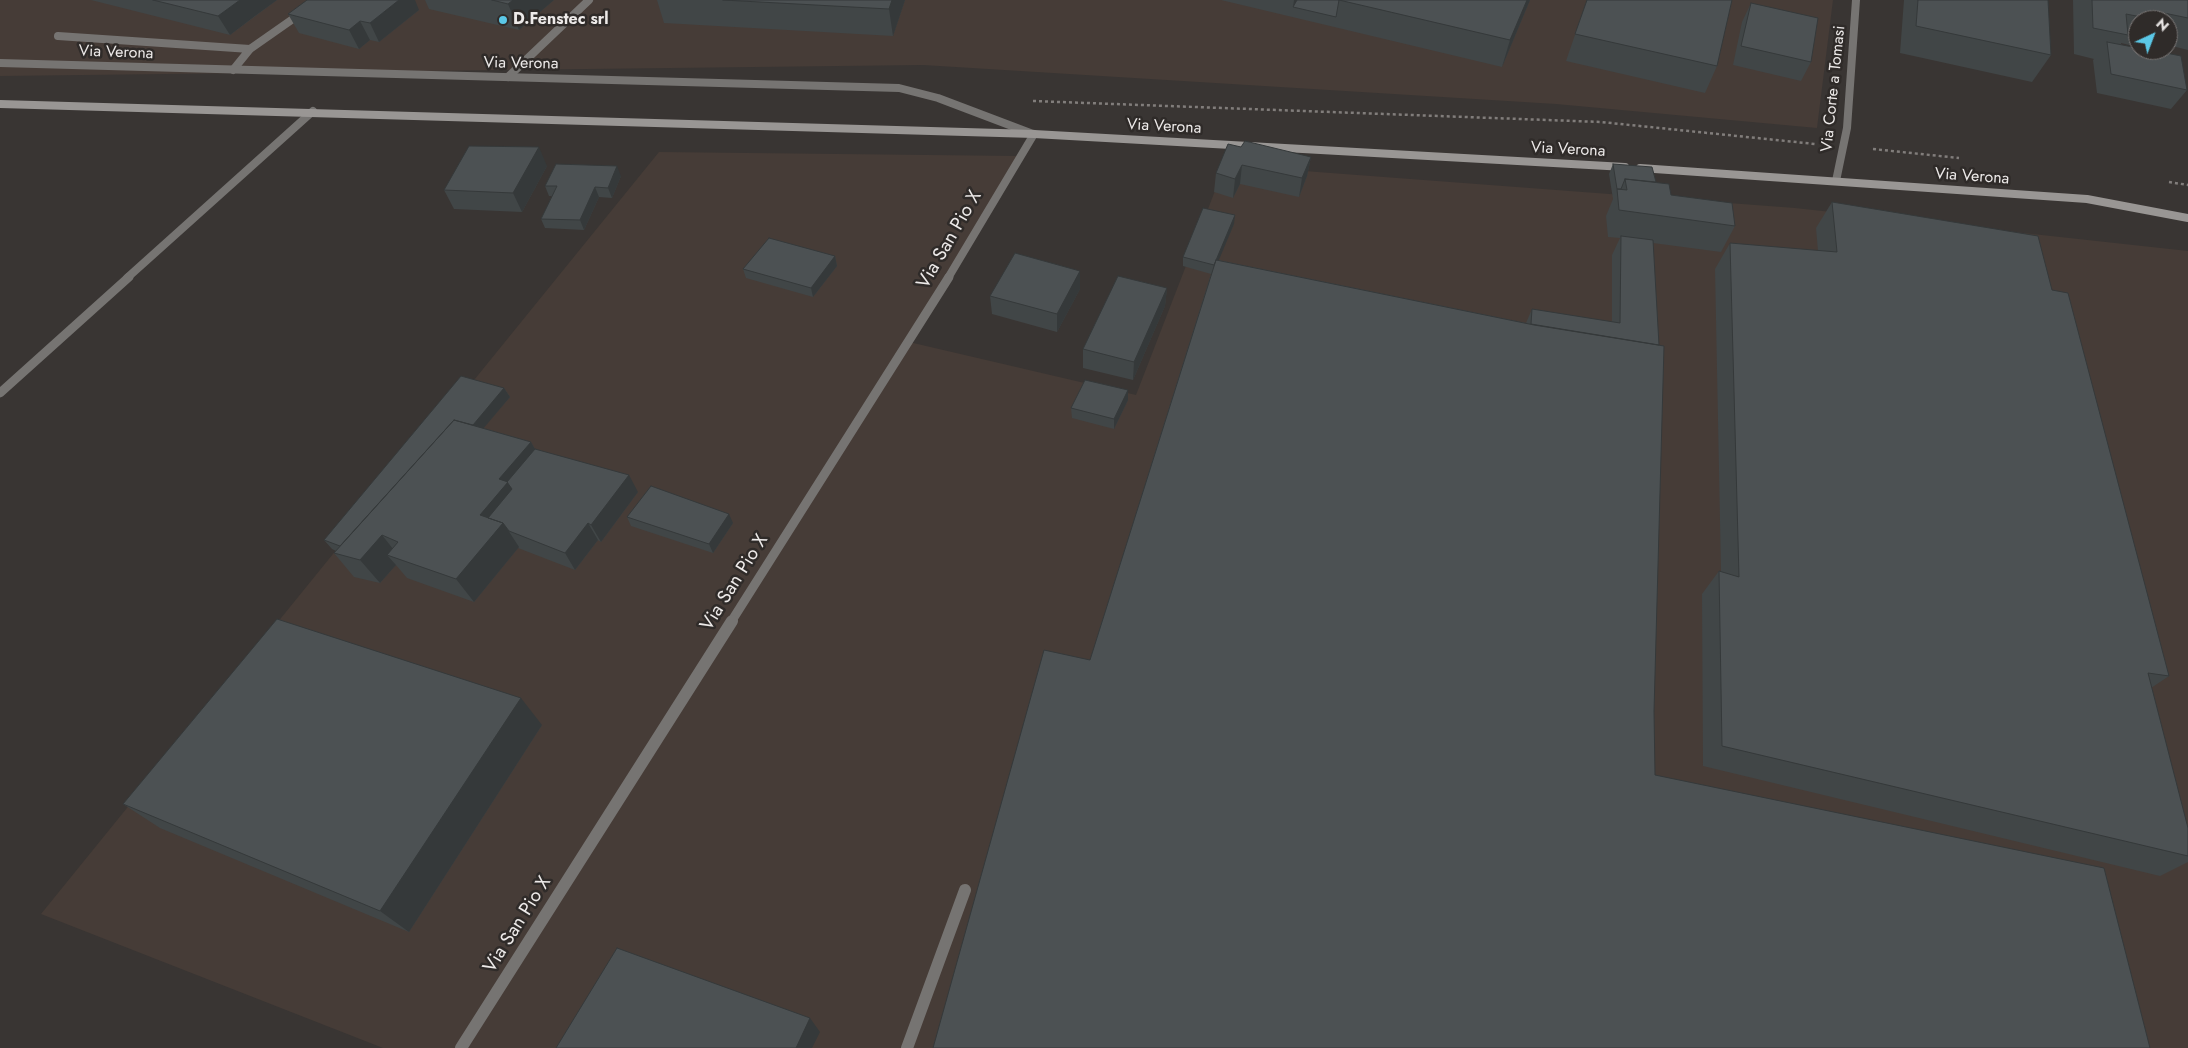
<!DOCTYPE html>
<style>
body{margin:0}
#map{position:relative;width:2188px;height:1048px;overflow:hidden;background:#393533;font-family:Jost,sans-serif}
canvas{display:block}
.north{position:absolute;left:2128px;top:10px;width:50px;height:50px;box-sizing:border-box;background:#2f2b29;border:1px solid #7b7776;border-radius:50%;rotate:43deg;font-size:14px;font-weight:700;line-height:20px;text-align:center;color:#edeae9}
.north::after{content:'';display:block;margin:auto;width:18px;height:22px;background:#5bc8e7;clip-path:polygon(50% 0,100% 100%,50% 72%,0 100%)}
</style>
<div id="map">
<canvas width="2188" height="1048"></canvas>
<div class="north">N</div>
</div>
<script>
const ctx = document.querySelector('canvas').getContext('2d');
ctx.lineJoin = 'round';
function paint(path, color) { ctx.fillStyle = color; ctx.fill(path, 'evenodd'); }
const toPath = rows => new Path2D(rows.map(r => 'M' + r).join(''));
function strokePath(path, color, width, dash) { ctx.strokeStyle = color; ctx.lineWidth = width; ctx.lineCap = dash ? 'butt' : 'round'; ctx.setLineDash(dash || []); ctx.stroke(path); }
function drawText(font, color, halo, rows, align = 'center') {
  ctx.font = font + ' Jost,sans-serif'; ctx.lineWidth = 5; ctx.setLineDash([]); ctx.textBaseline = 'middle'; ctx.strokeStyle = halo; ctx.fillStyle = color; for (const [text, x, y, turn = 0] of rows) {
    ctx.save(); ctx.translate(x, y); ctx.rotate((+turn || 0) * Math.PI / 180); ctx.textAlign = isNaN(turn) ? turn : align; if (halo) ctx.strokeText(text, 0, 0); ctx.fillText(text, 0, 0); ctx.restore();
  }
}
const built = toPath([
 [0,0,1833,0,1817,128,1556,104,923,65,0,76],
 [659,152,1019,156,909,342,1136,395,1225,165,1795,208,2188,251,2188,1048,383,1048,41,914]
]);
const path = toPath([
 [1033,101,1601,122,1815,144],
 [1873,149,1959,158],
 [2169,182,2188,185]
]);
const serviceFar2 = toPath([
 [58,36,250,49],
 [233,70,250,49,320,0],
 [508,77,589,0],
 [948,278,1034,134]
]);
const serviceFar1 = toPath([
 [731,622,949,277]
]);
const service = toPath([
 [461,1048,732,621],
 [907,1048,965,890]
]);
const minorFar1 = toPath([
 [0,63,899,88,938,98,1033,134],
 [1836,181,1847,128,1856,0],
 [127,278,313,111]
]);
const minor = toPath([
 [0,393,129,277]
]);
const secondary = toPath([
 [0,104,1034,134,1625,167],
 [1640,168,2087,199,2188,218]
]);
const wall = toPath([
 [91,0,277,0,230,35],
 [425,0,554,0,519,30,429,9],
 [657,0,905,0,893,36,664,23],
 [1221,0,1530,0,1502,67],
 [1587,0,1717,66,1705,93,1566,61],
 [1904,0,2048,0,2051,55,2032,82,1900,53],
 [2073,0,2188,0,2188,50,2168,45,2168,20,2138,20,2138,47,2121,43,2121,44,2187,90,2171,109,2097,93,2093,60,2094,59,2074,54],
 [1751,3,1811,62,1801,81,1733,65,1742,22],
 [419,10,379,42,370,40,359,49,299,33,288,14],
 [1241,147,1311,157,1307,176,1299,197,1240,184,1233,198,1214,192,1216,173],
 [1613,164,1656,182,1671,195,1735,226,1721,252,1653,243,1659,345,1090,660,1211,274,1183,266,1183,257,1234,224,1218,260,1526,323,1532,309,1612,322,1612,255,1620,238,1608,237,1606,216,1613,199,1609,174],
 [547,166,522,212,454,209,444,190],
 [621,176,612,198,599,197,584,230,545,228,541,219,552,196,549,196,545,186],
 [1832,202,2052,290,2169,676,2151,688,2188,828,2188,862,2160,876,1703,766,1702,594,1719,571,1721,571,1715,269,1730,243,1818,251,1816,228],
 [835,256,837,266,813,297,746,278,743,269],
 [1167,288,1165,306,1133,380,1083,368,1083,349],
 [1080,289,1057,332,992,314,990,296],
 [504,388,510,397,483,428,531,442,535,449,638,492,601,542,598,540,575,570,518,548,474,602,407,578,396,565,380,583,354,577,334,553,336,551,332,549,324,540],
 [1128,400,1114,429,1072,418,1071,408],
 [627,517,733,523,713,553,631,526],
 [542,725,409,932,160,828,123,804]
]);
const shadedWall = toPath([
 [240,0,245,0,255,16,230,35,218,16],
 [245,0,277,0,255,16],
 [399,0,415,0,419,10,379,42,370,23],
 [513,0,554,0,519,30,508,4],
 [892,0,905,0,893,36,889,9],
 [1294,0,1302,0,1293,7],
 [1527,0,1530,0,1502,67,1510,40],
 [360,21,370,40,359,49,349,30],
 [539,147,547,166,522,212,513,193],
 [1311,157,1307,176,1299,197,1302,178],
 [1242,165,1240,184,1233,198,1235,179],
 [617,166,621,176,612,198,608,188],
 [595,187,599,197,584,230,580,220],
 [1235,215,1234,224,1213,274,1214,265],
 [835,256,837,266,813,297,811,288],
 [1080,271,1080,289,1057,332,1057,314],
 [1167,288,1165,306,1133,380,1134,362],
 [504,388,510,397,427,495,382,535,401,559,387,555,396,565,380,583,360,560],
 [1128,390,1128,400,1114,429,1114,419],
 [531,442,545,467,506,527,519,547,474,602,456,579,480,515,499,479],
 [629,475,638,492,601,542,591,525],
 [729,514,733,523,713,553,709,544],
 [588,523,598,540,575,570,565,553],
 [521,698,542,725,409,932,380,911],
 [810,1018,820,1032,812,1048,796,1048]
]);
const building = toPath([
 [153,0,240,0,218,16,153,0],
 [307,0,399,0,370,23,360,21,349,30,288,14,307,0],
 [492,0,513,0,508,4,492,0],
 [723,0,892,0,889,9,723,0],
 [1297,0,1339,0,1336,17,1293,7,1297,0],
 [1339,0,1527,0,1510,40,1339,0],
 [1587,0,1732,0,1717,66,1575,34,1587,0],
 [1918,0,2048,0,2051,55,1916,26,1918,0],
 [2092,0,2188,0,2188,18,2164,13,2165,20,2157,20,2126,14,2128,35,2093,28,2092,0],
 [1751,3,1818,18,1811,62,1741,46,1751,3],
 [2107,42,2138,48,2138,50,2151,50,2181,56,2187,90,2111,74,2107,42],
 [1245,141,1311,157,1302,178,1242,165,1235,179,1216,173,1228,144,1241,147,1245,141],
 [469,146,539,147,513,193,444,190,469,146],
 [556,164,617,166,608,188,595,187,580,220,541,219,557,186,545,186,556,164],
 [1613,164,1652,167,1656,182,1625,179,1621,189,1617,189,1613,164],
 [1625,179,1669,184,1671,195,1732,203,1735,226,1619,210,1617,189,1627,190,1625,179],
 [1832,202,2038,236,2052,290,2068,293,2169,676,2148,673,2188,828,2188,856,1722,746,1719,571,1739,577,1730,243,1837,252,1832,202],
 [1203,208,1235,215,1214,265,1183,257,1203,208],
 [1621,236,1653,240,1659,345,1531,324,1532,309,1620,323,1621,236],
 [769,238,835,256,811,288,743,269,769,238],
 [1015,253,1080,271,1057,314,990,296,1015,253],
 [1216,260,1534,325,1664,346,1654,711,1655,775,2104,868,2150,1048,933,1048,1044,650,1090,660,1216,260],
 [1118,276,1167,288,1134,362,1083,349,1118,276],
 [461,376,504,388,473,425,454,420,340,546,324,540,461,376],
 [1085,380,1128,390,1114,419,1071,408,1085,380],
 [454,420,531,442,499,479,508,482,480,515,503,523,456,579,387,555,398,542,382,535,360,560,334,553,454,420],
 [535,449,629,475,591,525,588,523,565,553,509,531,503,523,488,518,512,489,507,482,535,449],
 [651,486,729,514,709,544,627,517,651,486],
 [277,619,521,698,380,911,123,804,277,619],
 [617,948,810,1018,796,1048,556,1048,617,948]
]);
const markers = [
 [503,20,5,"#5bc8e7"]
];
const farPoinames = [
 ["D.Fenstec srl",513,20]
];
const farStreetnames = [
 ["Via Verona",116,53,2],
 ["Via Verona",521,64,1],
 ["Via Corte a Tomasi",1834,89,-84],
 ["Via Verona",1164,127,3],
 ["Via Verona",1568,150,3],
 ["Via Verona",1972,177,4]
];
const streetNames = [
 ["Via San Pio X",950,240,-60],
 ["Via San Pio X",735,583,-58],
 ["Via San Pio X",518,925,-58]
];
paint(built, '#463c37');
strokePath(path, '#817d7b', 2.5, [3, 3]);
strokePath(serviceFar2, '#767472', 8);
strokePath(serviceFar1, '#767472', 9);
strokePath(service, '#767472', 12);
strokePath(minorFar1, '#767472', 8);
strokePath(minor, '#767472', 9);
strokePath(secondary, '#999694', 8);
paint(wall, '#414647');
paint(shadedWall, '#35393a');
paint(building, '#4c5153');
strokePath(building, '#35393a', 1);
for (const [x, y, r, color] of markers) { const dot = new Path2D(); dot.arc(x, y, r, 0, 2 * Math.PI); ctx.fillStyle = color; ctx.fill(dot); strokePath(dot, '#2f2b29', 2); }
drawText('bold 16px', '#edeae9', '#2f2b29', farPoinames, 'left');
drawText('16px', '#edeae9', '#2f2b29', farStreetnames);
drawText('19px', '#edeae9', '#2f2b29', streetNames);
</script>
